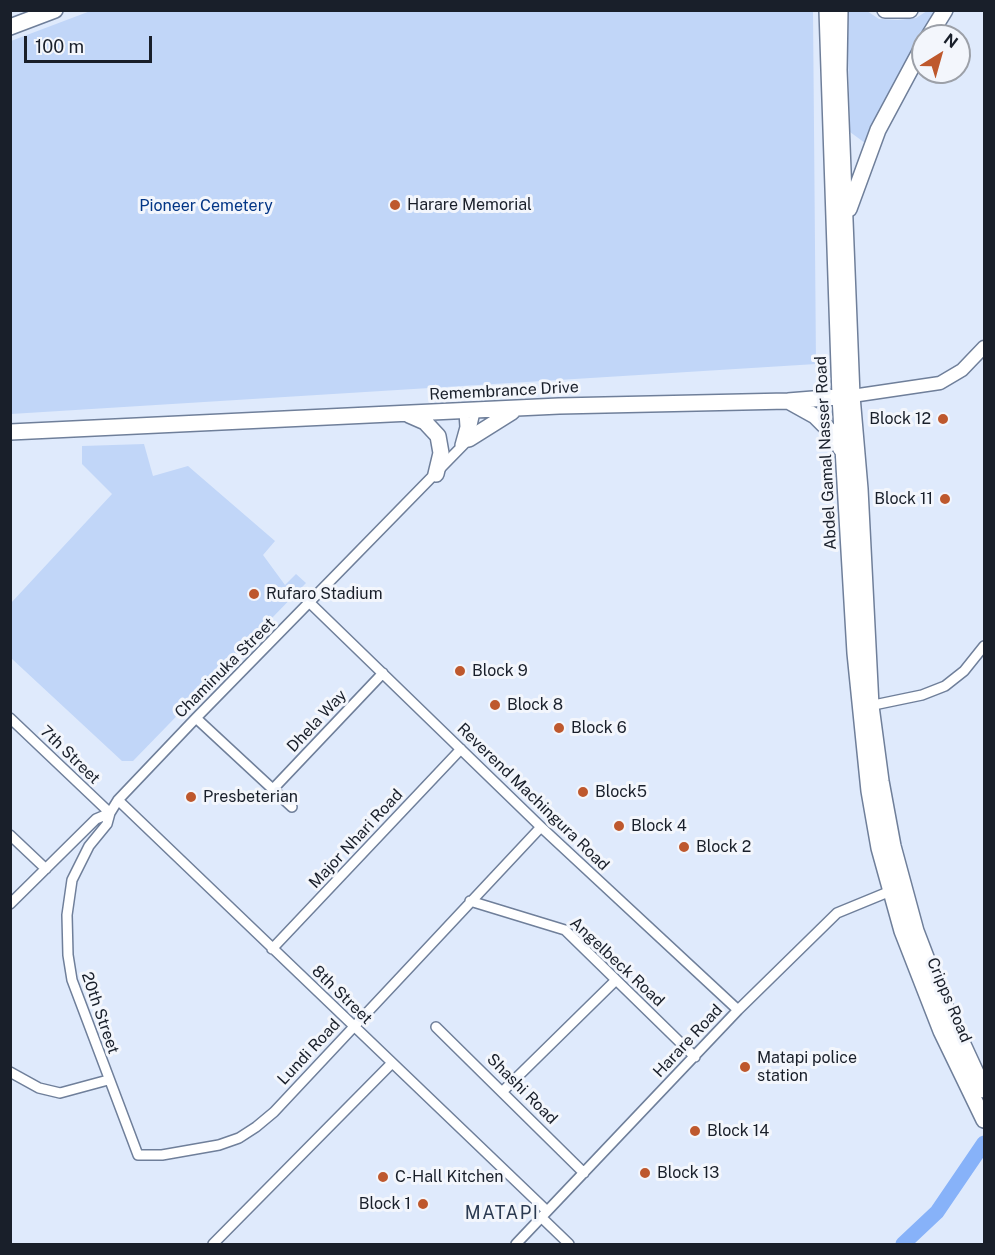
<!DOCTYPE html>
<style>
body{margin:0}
#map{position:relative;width:995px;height:1255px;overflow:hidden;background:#dfeafc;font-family:"Public Sans",sans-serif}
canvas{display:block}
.frame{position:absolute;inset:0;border:12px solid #191f2a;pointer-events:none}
.north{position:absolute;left:911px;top:24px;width:60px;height:60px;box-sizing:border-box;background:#f3f6fc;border:2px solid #9ca0a8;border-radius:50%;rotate:37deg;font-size:16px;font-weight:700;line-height:24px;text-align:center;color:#191f2a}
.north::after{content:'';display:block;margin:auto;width:21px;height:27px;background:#be582d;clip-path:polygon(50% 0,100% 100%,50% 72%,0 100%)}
.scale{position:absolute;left:24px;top:36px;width:128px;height:27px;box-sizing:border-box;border:3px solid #191f2a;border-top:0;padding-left:8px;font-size:18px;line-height:21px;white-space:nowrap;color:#191f2a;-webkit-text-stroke:4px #f3f6fc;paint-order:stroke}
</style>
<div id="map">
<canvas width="995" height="1255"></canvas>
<div class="frame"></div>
<div class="north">N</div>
<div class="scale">100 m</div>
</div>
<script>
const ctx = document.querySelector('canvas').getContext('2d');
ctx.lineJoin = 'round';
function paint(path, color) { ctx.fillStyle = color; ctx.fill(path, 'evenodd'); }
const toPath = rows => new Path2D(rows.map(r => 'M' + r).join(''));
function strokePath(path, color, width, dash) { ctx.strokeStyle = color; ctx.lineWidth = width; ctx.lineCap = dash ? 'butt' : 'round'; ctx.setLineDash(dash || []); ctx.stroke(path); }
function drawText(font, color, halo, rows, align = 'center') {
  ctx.font = font + ' "Public Sans",sans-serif'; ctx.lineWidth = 6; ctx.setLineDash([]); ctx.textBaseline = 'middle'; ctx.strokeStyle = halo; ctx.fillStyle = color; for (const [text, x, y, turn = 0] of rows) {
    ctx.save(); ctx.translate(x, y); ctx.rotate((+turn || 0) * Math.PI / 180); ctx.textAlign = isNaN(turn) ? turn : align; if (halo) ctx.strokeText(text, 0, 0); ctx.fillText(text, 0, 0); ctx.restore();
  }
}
const green = toPath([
 [93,10,813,11,816,364,11,414,11,41],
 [847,11,867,11,879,19,898,20,916,18,927,11,940,11,900,76,865,143,850,132],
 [144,444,153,476,188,466,275,541,263,555,285,585,296,574,306,583,133,761,122,761,11,658,11,603,112,494,82,464,82,446]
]);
const river = toPath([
 [903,1244,937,1212,984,1143]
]);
const minor = toPath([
 [460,445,465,427,464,412],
 [310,603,541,827,738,1010],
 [869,706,922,695,945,686,964,671,984,646],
 [10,718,110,813,107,824,89,846,72,880,67,915,68,955,72,980,138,1155,162,1155,219,1145,239,1138,256,1127,274,1112,541,827],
 [196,718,292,807],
 [273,789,383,673],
 [118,800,547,1211],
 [10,835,46,869],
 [470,901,565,930,695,1057],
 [10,904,96,819,110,813,118,800,196,718,469,439,475,412],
 [272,949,461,749],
 [436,1027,584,1173],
 [10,1072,39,1088,60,1093,108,1080],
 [503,1091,616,980],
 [541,1217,569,1244],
 [213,1244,391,1064],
 [516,1244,738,1010,837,913,893,890]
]);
const tertiary = toPath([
 [852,396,940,383,962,370,984,347]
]);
const primary = toPath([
 [827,10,840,397,855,653,869,791,879,848,902,931,941,1031,984,1120],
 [840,10,839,70,852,396,860,489,871,706,881,781,893,846,916,931,942,999,984,1090],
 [929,36,945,10],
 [849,209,878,130,923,46],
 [788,401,815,416,833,434,841,449],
 [409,415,425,422,438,436,441,453,436,474],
 [10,432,559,406,788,401,850,396],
 [469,439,512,412]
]);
const trunk = toPath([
 [885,10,910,10],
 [10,27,55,10]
]);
const markers = [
 [395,205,6,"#be582d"],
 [943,419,6,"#be582d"],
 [945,499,6,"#be582d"],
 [254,594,6,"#be582d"],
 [460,671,6,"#be582d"],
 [495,705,6,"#be582d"],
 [559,728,6,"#be582d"],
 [583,792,6,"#be582d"],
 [191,797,6,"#be582d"],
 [619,826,6,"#be582d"],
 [684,847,6,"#be582d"],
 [745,1067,6,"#be582d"],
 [695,1131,6,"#be582d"],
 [645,1173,6,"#be582d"],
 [383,1177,6,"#be582d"],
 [423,1204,6,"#be582d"]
];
const poiNames = [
 ["Harare Memorial",407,205],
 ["Block 12",931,419,"right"],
 ["Block 11",933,499,"right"],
 ["Rufaro Stadium",266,594],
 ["Block 9",472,671],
 ["Block 8",507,705],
 ["Block 6",571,728],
 ["Block5",595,792],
 ["Presbeterian",203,797],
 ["Block 4",631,826],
 ["Block 2",696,847],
 ["Matapi police",757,1058],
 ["station",757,1076],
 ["Block 14",707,1131],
 ["Block 13",657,1173],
 ["C-Hall Kitchen",395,1177],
 ["Block 1",411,1204,"right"]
];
const parkNames = [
 ["Pioneer Cemetery",206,206]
];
const streetNames = [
 ["Remembrance Drive",504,391,-3],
 ["Abdel Gamal Nasser Road",826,453,-93],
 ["Chaminuka Street",225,668,-45],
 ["Dhela Way",317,721,-47],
 ["7th Street",70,755,44],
 ["Reverend Machingura Road",533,797,44],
 ["Major Nhari Road",356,839,-47],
 ["Angelbeck Road",617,962,43],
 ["8th Street",342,995,44],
 ["Cripps Road",949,1000,67],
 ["20th Street",100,1013,71],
 ["Harare Road",688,1041,-47],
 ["Lundi Road",309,1052,-47],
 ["Shashi Road",522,1089,45]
];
const neighbourhoodNames = [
 ["MATAPI",502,1213]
];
paint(green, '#c1d6f8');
strokePath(river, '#87b2f9', 15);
strokePath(minor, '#6f7f9a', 12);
strokePath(tertiary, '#6f7f9a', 15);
strokePath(primary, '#6f7f9a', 18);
strokePath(trunk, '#6f7f9a', 18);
strokePath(minor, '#fff', 9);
strokePath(tertiary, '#fff', 12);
strokePath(primary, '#fff', 15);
strokePath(trunk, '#fff', 15);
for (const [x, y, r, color] of markers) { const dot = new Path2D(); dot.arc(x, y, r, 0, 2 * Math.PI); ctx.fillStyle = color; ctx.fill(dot); strokePath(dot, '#f3f6fc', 2); }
drawText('16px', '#191f2a', '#f3f6fc', poiNames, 'left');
drawText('16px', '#033686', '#f3f6fc', parkNames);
drawText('16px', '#191f2a', '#f3f6fc', streetNames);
ctx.letterSpacing = '1.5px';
drawText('18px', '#2b3a51', '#f3f6fc', neighbourhoodNames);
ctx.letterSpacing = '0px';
</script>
